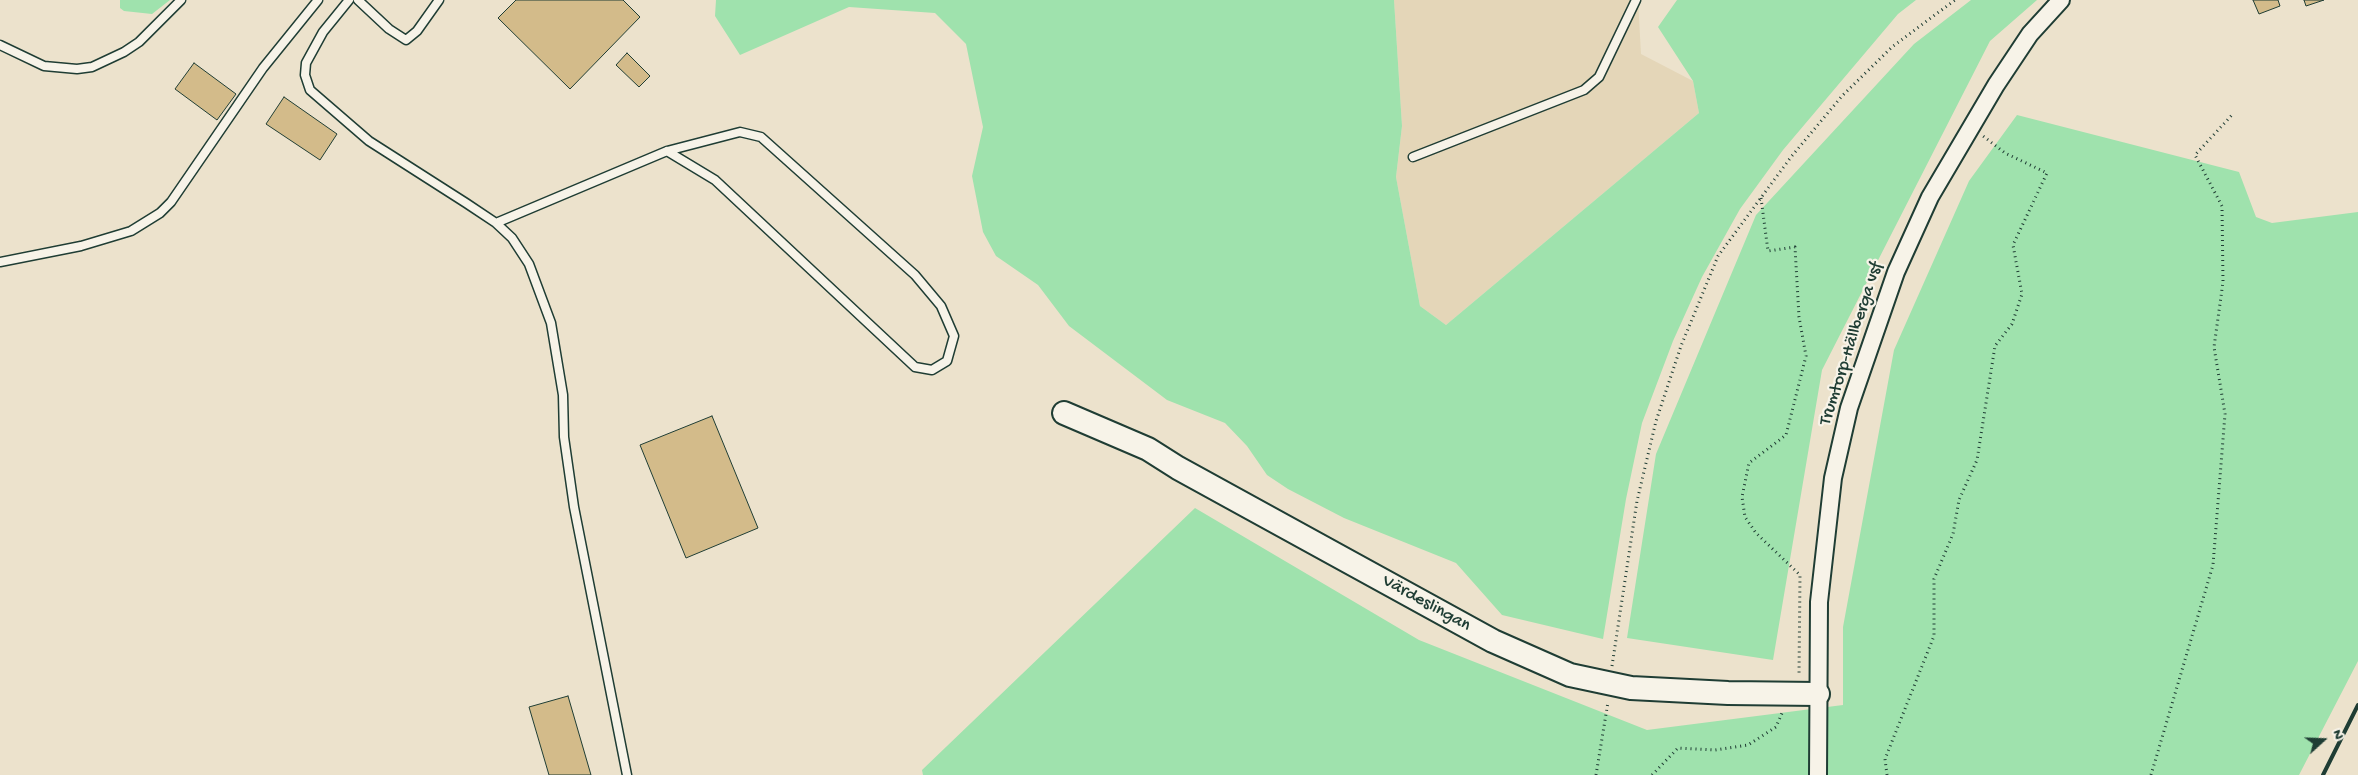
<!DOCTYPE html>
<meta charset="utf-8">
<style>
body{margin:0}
#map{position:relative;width:2358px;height:775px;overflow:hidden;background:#ece2cc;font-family:"Gochi Hand",sans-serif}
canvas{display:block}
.north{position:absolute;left:2298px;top:715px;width:50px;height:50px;-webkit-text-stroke:4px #f7f3e8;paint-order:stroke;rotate:70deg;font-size:14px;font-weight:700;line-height:20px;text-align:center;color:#1f3d34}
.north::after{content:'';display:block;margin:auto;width:18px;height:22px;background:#1f3d34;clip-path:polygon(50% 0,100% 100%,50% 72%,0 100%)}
</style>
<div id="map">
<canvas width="2358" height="775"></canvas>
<div class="north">N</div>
</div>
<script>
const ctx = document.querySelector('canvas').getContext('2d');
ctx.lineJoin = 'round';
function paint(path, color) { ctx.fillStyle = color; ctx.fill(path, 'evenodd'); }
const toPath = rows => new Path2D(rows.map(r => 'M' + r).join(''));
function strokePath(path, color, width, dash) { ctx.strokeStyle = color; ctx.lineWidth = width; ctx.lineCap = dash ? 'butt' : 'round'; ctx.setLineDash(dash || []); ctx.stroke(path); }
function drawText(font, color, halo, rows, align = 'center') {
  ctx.font = font + ' "Gochi Hand",sans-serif'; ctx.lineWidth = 4.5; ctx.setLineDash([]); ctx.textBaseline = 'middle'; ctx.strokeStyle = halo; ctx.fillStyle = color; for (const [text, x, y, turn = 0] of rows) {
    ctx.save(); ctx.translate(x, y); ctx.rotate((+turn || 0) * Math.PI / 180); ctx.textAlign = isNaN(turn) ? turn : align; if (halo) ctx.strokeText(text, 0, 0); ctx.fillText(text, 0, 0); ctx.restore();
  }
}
const built = toPath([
 [1394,0,1638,0,1641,54,1693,81,1699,113,1446,325,1420,306,1396,177,1402,126]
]);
const green = toPath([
 [120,0,170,0,152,14,124,11,120,8],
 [716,0,1394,0,1402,126,1396,177,1420,306,1446,325,1699,113,1693,81,1658,27,1677,0,1916,0,1898,14,1783,150,1740,209,1702,277,1673,341,1642,423,1626,499,1603,639,1502,615,1456,563,1344,518,1288,489,1267,475,1247,446,1225,423,1167,400,1069,326,1038,285,996,256,983,232,972,176,983,127,966,44,935,13,849,7,740,55,715,16],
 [1971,0,2037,0,1990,41,1822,370,1773,660,1627,638,1656,454,1756,215,1914,44],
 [2017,115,2239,172,2256,217,2272,223,2358,212,2358,661,2299,775,923,775,922,770,1195,508,1419,640,1647,730,1843,705,1843,627,1894,350,1969,181]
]);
const building = toPath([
 [516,0,623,0,640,17,570,89,498,18,516,0],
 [2253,0,2278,0,2280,6,2259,14,2253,0],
 [2304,0,2324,0,2306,6,2304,0],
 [627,53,650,76,639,87,616,65,627,53],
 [194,63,236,94,217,120,175,89,194,63],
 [284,97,337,134,320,160,266,124,284,97],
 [712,416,758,528,686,558,640,445,712,416],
 [568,696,591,775,549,775,529,707,568,696]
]);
const path = toPath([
 [1761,198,1768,251,1795,247,1799,317,1806,356,1786,435,1749,463,1742,497,1745,517,1756,533,1800,575,1799,675],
 [1612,666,1637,501,1656,421,1681,346,1718,256,1791,157,1842,96,1892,47,1955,0],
 [1596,775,1608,702],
 [1652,775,1678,748,1715,750,1748,745,1776,727,1782,713],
 [1887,775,1885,759,1934,636,1934,579,1953,534,1959,500,1977,460,1995,346,2012,324,2022,294,2013,245,2047,173,2005,153,1983,136],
 [2151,775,2213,565,2225,414,2214,347,2223,282,2222,206,2195,155,2232,115]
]);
const lane = toPath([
 [349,0,323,32,306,63,305,75,310,90,369,141,466,203,496,223,512,238,529,264,551,323,563,395,564,437,574,507,627,775],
 [358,0,389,29,406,40,417,31,439,0],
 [0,45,44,66,77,69,92,67,124,52,139,42,181,0],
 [1413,157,1584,90,1599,77,1636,0],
 [496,223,667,151,740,132,761,137,915,275,941,306,954,336,947,361,932,370,915,367,715,180,667,151],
 [0,262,81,246,131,231,160,213,171,202,263,68,318,0]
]);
const street = toPath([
 [1818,775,1819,602,1833,478,1849,408,1896,272,1930,197,1996,85,2030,34,2061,0]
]);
const secondary = toPath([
 [1064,413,1148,449,1178,468,1493,641,1570,675,1631,688,1728,693,1818,694]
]);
const rail = toPath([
 [2323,775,2358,705]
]);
const streetNames = [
 ["Trumtorp-Hällberga vsf",1852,344,-72],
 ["Värdeslingan",1426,604,29]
];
paint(built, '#e4d6b8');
paint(green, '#9fe2ad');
paint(building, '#d3bb8a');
strokePath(building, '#1f3d34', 1);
strokePath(lane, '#1f3d34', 11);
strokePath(street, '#1f3d34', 20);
strokePath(secondary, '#1f3d34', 26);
strokePath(path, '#1f3d34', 3, [1, 4]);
strokePath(lane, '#f7f3e8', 8);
strokePath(street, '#f7f3e8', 16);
strokePath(secondary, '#f7f3e8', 22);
strokePath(rail, '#1f3d34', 4);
drawText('18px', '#1f3d34', '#f7f3e8', streetNames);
</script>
